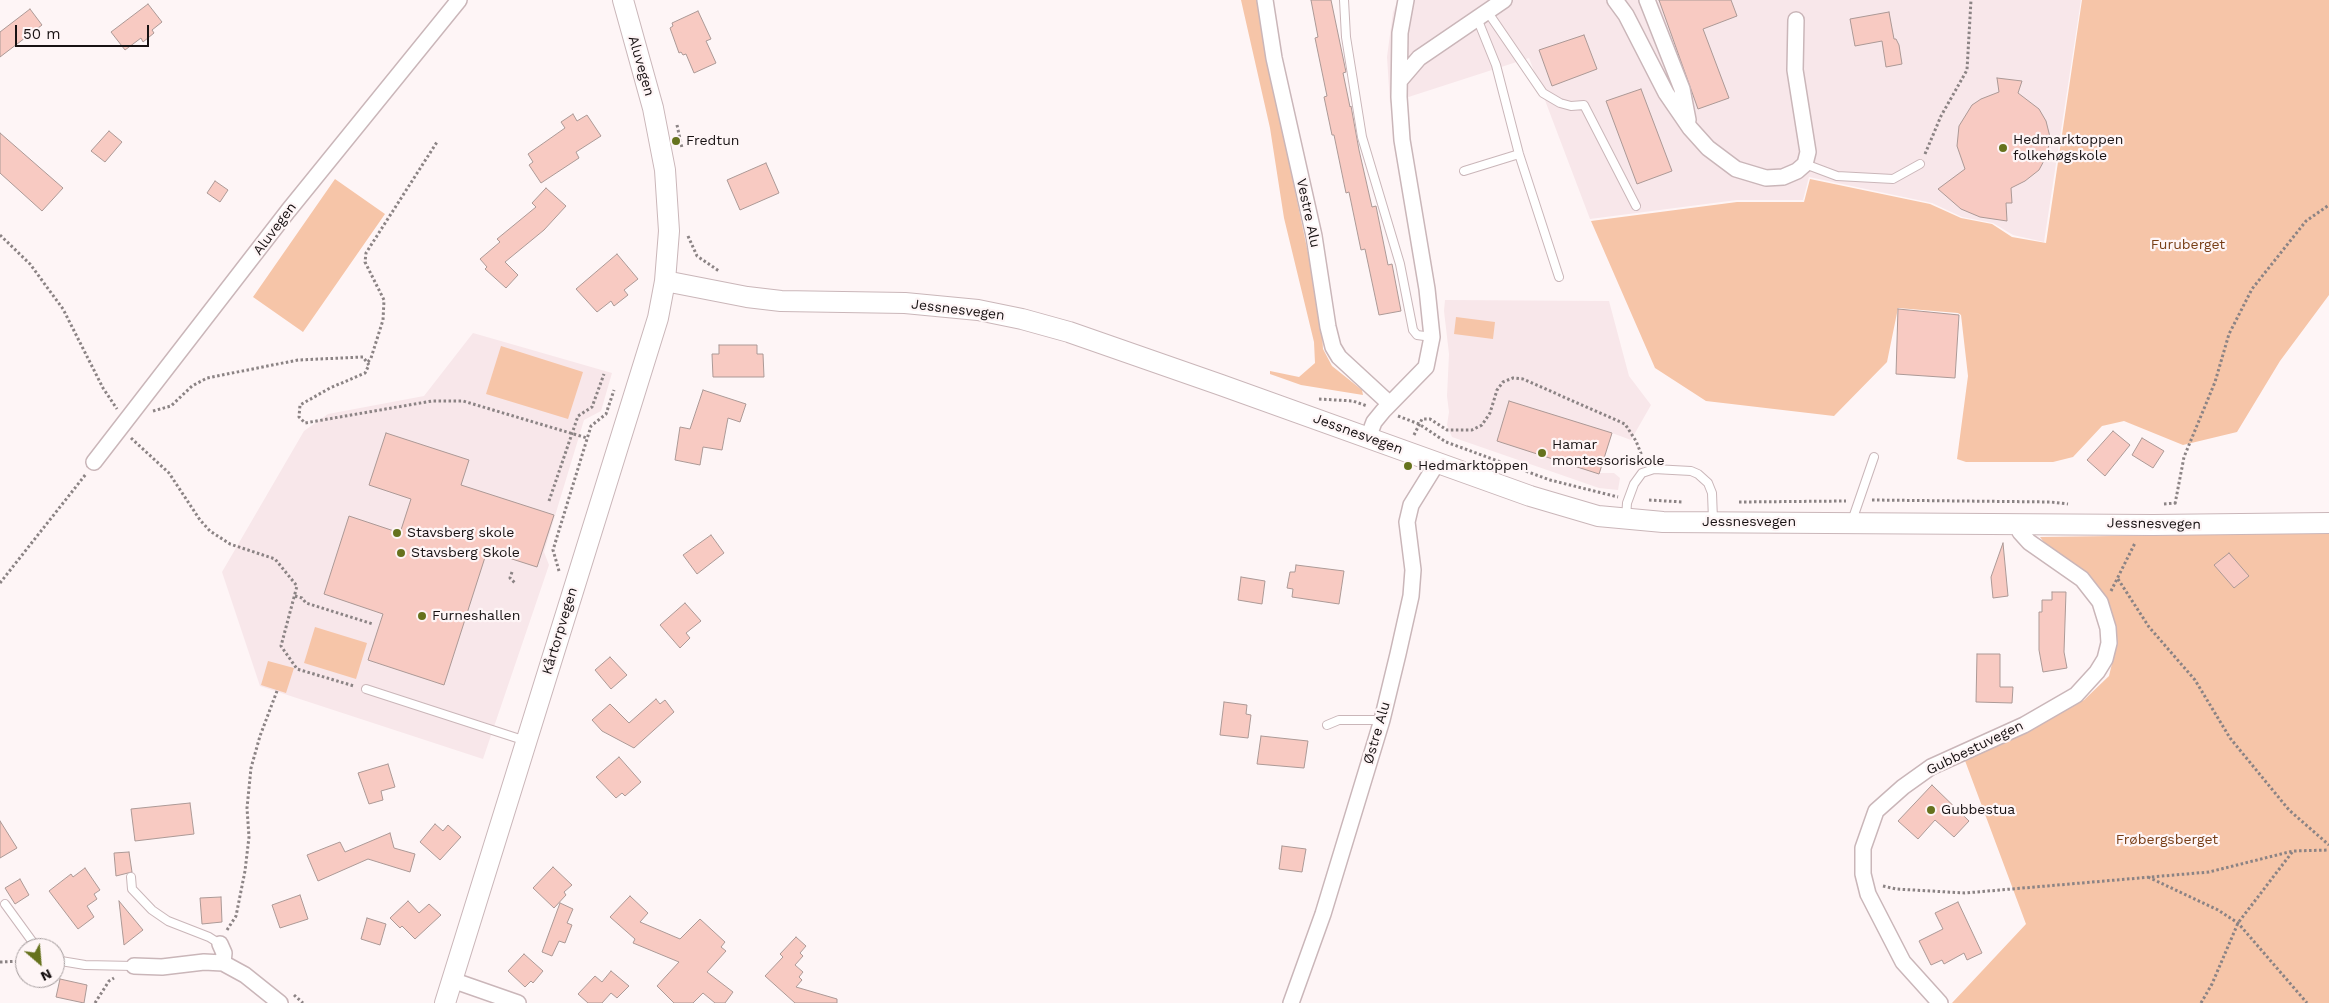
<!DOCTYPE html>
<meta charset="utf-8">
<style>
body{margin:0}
#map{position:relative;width:2329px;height:1003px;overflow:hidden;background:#fef5f6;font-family:"Work Sans",sans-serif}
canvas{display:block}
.north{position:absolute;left:15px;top:938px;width:50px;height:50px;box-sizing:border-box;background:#fef5f6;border:1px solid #a29a9b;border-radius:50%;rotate:153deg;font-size:14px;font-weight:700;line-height:20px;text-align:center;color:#181213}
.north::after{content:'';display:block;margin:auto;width:18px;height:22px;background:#66721d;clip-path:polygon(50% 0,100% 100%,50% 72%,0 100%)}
.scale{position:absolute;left:15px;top:25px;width:134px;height:22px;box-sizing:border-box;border:2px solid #181213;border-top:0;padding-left:6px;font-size:15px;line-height:18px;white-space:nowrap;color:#181213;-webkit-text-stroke:4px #fef5f6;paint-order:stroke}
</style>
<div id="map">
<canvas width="2329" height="1003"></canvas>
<div class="north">N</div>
<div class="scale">50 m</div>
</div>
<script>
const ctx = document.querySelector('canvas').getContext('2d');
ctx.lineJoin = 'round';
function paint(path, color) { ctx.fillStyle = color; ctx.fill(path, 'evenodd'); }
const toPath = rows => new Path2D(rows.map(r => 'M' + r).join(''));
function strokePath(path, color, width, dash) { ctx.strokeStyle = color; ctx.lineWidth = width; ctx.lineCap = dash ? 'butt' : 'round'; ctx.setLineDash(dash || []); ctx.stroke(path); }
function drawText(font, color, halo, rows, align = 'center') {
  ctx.font = font + ' "Work Sans",sans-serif'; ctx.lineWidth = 4.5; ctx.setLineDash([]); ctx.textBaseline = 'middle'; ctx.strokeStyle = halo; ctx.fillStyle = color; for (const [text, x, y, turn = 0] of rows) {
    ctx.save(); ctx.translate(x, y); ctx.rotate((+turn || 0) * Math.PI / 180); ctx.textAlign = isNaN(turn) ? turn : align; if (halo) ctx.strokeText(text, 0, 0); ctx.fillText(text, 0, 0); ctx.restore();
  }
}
const built = toPath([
 [1398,0,2081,0,2044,242,2013,235,1993,223,1962,217,1932,203,1809,177,1803,200,1737,200,1590,219,1529,58,1390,103,1387,57,1393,12],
 [1445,300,1609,301,1629,376,1651,405,1631,440,1612,433,1600,473,1614,473,1620,478,1618,490,1599,488,1452,437,1447,425,1449,412,1447,396,1449,354,1444,311],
 [473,333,612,373,601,411,584,420,544,552,549,565,483,759,260,686,222,572,304,431,328,414,424,396]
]);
const green = toPath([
 [1241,0,1259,0,1285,143,1321,315,1323,349,1332,366,1362,390,1363,395,1301,385,1270,374,1270,371,1299,377,1315,363,1314,342,1284,218,1270,128],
 [2082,0,2329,0,2329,295,2280,361,2237,432,2183,445,2124,421,2102,426,2073,457,2053,462,1966,462,1957,459,1968,376,1961,315,1958,313,1898,308,1887,362,1834,416,1706,401,1655,368,1591,221,1737,202,1804,202,1810,179,1930,204,1961,218,1992,224,2012,237,2046,243],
 [335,179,385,214,303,332,253,297],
 [1456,317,1495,322,1493,339,1454,334],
 [501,346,583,372,568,419,486,394],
 [2329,533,2329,1003,1952,1003,2026,924,1964,758,2084,700,2109,676,2117,643,2110,607,2085,571,2050,550,2040,537],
 [315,627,367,643,356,679,304,663],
 [268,661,294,668,286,693,261,685]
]);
const building = toPath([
 [1311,0,1331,0,1346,72,1343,73,1350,107,1351,106,1359,150,1372,207,1376,206,1388,265,1392,264,1401,311,1379,315,1365,249,1361,250,1349,192,1346,193,1334,135,1332,135,1324,97,1327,96,1315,38,1318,37,1311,0],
 [1659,0,1731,0,1737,16,1703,29,1729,98,1698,109,1659,0],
 [148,4,162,22,152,30,154,33,143,42,141,38,125,50,111,32,148,4],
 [30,9,42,25,0,57,0,32,30,9],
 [698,11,711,39,706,41,716,63,694,73,686,54,683,55,681,52,679,53,670,28,673,26,672,23,698,11],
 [1889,12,1894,39,1896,39,1899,45,1902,64,1886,67,1882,41,1855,46,1850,19,1889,12],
 [1584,35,1597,69,1552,86,1539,50,1584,35],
 [1997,78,2022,81,2018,93,2039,109,2046,121,2050,137,2047,155,2039,170,2025,181,2011,188,2012,203,2006,203,2007,221,1980,217,1961,209,1938,189,1965,169,1957,146,1959,126,1972,105,1981,99,1999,92,1997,78],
 [1641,89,1672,171,1637,184,1606,101,1641,89],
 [573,114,577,121,587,115,601,136,576,152,579,158,541,183,529,165,533,162,528,154,565,128,561,122,573,114],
 [109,131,122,142,105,162,91,151,109,131],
 [0,133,63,188,42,211,0,173,0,133],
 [766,163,779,193,740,210,727,180,766,163],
 [215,181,228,190,220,202,207,193,215,181],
 [546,188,566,206,544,230,505,262,518,275,506,288,485,269,487,267,480,259,500,242,497,239,536,207,532,203,546,188],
 [617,254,638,279,624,290,628,295,614,306,611,301,597,312,576,289,617,254],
 [1898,309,1959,315,1955,378,1896,374,1898,309],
 [719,345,757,345,757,354,763,354,764,377,713,377,712,354,719,354,719,345],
 [703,390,746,404,740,422,728,418,722,450,703,447,700,465,675,460,680,427,690,429,703,390],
 [1509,401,1612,433,1599,474,1497,441,1509,401],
 [2113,431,2130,445,2105,476,2087,460,2113,431],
 [386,433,469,460,461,485,554,515,537,567,487,551,444,685,368,660,383,614,324,594,349,516,400,533,411,499,369,485,386,433],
 [2142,438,2164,451,2153,468,2132,455,2142,438],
 [711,535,724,553,697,574,683,555,711,535],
 [2003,543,2008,596,1993,598,1991,577,2003,543],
 [2229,553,2249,576,2234,588,2214,565,2229,553],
 [1296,565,1344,571,1339,604,1292,597,1293,589,1287,588,1290,572,1295,572,1296,565],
 [1241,577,1265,581,1262,604,1238,600,1241,577],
 [2052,592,2066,592,2064,652,2067,668,2043,672,2039,650,2039,612,2042,612,2042,600,2052,600,2052,592],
 [685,603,701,621,686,633,690,638,680,648,660,625,685,603],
 [1977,654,2000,654,2000,687,2013,687,2012,703,1976,702,1977,654],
 [610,657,627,675,611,689,595,670,610,657],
 [656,699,660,704,665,700,674,712,634,748,602,731,592,720,610,704,629,723,656,699],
 [1224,702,1247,705,1246,714,1251,715,1248,738,1220,735,1224,702],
 [1261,736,1308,741,1304,768,1257,764,1261,736],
 [619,757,641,782,625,796,622,793,616,798,596,777,619,757],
 [388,764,395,787,381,791,383,800,369,804,358,773,388,764],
 [1932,785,1969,821,1954,837,1935,820,1918,839,1898,821,1932,785],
 [190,803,194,834,135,841,131,809,190,803],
 [0,821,17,848,0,858,0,821],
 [435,824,443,831,448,825,461,837,440,860,420,842,435,824],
 [390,833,394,848,415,854,410,872,368,859,318,881,307,855,340,842,345,852,390,833],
 [1282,846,1306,849,1302,872,1279,869,1282,846],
 [129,852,132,872,116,876,114,853,129,852],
 [553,867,572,885,564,892,566,895,554,908,533,888,553,867],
 [85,868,100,890,94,894,97,899,87,906,94,917,78,929,49,891,71,874,73,877,85,868],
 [20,879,29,895,15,904,5,888,20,879],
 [300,895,308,919,280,928,272,905,300,895],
 [630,896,648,913,640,922,680,939,700,919,725,942,721,947,726,951,707,972,733,992,725,1003,715,1003,703,993,693,1003,674,1003,657,986,679,962,633,943,635,939,610,917,630,896],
 [221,897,222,922,202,924,200,898,221,897],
 [119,901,143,930,124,945,119,901],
 [408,901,419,913,429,904,441,915,415,939,402,926,400,928,390,918,408,901],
 [1958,902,1982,953,1967,960,1964,953,1944,964,1942,960,1931,965,1919,941,1943,929,1935,913,1958,902],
 [560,903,573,909,567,923,572,925,565,943,559,941,552,956,542,952,560,903],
 [367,918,386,924,380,945,361,939,367,918],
 [796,937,806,946,800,953,803,956,795,965,803,972,799,977,802,980,796,987,837,999,837,1003,795,1003,765,976,783,957,780,954,796,937],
 [524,954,543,971,533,983,531,981,525,987,508,971,524,954],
 [611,971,629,986,617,998,611,993,602,1003,588,1003,578,994,595,976,602,982,611,971],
 [60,979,87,985,84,1003,56,997,60,979]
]);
const path = toPath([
 [677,125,682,148],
 [1925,154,1941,116,1967,70,1971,0],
 [0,235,30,264,63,309,103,388,117,409],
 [688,236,697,256,719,271],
 [368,362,371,358,383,320,384,300,365,262,366,253,437,142],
 [1319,399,1353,401,1367,406],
 [153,411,171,406,192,386,207,378,298,360,363,357,369,365,365,373,330,388,300,405,299,417,305,423,432,401,463,401,587,438],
 [1398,416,1419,424,1446,442,1550,480,1618,497],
 [1414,435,1422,419,1430,419,1447,430,1472,430,1482,425,1490,413,1497,390,1503,382,1513,378,1523,379,1625,424,1636,441,1644,461],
 [131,438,169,473,200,520,210,531,230,544,275,559,297,586,281,646,297,669,354,686],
 [1649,500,1683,502],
 [1872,500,2051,502,2068,504],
 [549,501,578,416,592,407,604,374],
 [1739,502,1846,501],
 [2164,504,2176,503],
 [2175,504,2184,457,2215,382,2229,334,2252,289,2306,221,2329,205],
 [559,571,553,550,591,426,606,414,614,390],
 [512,572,510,578,516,584],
 [2118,579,2149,627,2195,680,2230,738,2289,810,2329,845],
 [0,583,86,474],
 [2111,591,2135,543],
 [295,596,302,598,306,603,373,624],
 [2148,877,2218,910,2238,923,2307,1003],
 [1883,886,1896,889,1965,893,2209,872,2293,851,2329,850],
 [227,930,236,916,245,871,249,837,247,808,251,768,260,736,277,691],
 [0,962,25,961],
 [294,995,303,1003],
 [95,1003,109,981,114,978],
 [2201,1003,2212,984,2238,923,2293,851]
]);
const service = toPath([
 [1344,0,1346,37,1362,137,1400,264,1413,330,1417,335,1432,337],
 [1487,11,1543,93,1560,103,1571,106,1584,105,1636,206],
 [1477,18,1496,65,1519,154,1559,277],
 [1805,164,1837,176,1893,179,1920,164],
 [1464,171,1519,154],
 [1626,518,1627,503,1634,484,1642,473,1654,469,1691,471,1698,474,1708,483,1712,493,1713,520],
 [1854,522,1854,515,1874,457],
 [366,689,526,741],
 [1327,725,1339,720,1382,720],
 [131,877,132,889,152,910,168,921,209,937,220,944],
 [5,904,37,948],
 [55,960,85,965,134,966]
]);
const minor = toPath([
 [1265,0,1274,58,1314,236,1328,327,1333,347,1339,357,1390,404],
 [1615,0,1626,15,1666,93,1690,128,1708,148,1736,169,1766,178,1783,177,1797,171,1805,164,1808,152,1795,70,1796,20],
 [1647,0,1682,89,1688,120],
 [1401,79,1419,58,1504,0],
 [1368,438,1374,422,1383,411,1426,367,1432,337,1427,289,1402,140,1399,97,1400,33,1406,0],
 [94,462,288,211,459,0],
 [220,944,224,953,223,963],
 [134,966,162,967,204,962,223,963,245,975,280,1003],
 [452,980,518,1003],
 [1291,1003,1323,914,1382,720,1398,654,1411,596,1413,570,1407,522,1411,505,1437,463],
 [1940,1003,1903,962,1868,894,1863,874,1863,848,1876,811,1903,787,1931,767,2024,725,2076,695,2097,672,2105,659,2109,643,2108,628,2100,602,2082,579,2029,542,2020,532,2020,523]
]);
const secondary = toPath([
 [665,281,747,297,781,301,905,303,978,310,1022,319,1069,332,1221,385,1530,496,1598,516,1663,522,2153,525,2329,523],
 [445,1003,658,318,665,281,669,231,665,170,653,108,623,0]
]);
const markers = [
 [676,141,5,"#66721d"],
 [2003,148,5,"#66721d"],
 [1542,453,5,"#66721d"],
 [1408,466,5,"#66721d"],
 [397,533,5,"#66721d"],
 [401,553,5,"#66721d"],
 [422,616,5,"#66721d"],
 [1931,810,5,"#66721d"]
];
const streetNames = [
 ["Aluvegen",641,66,74],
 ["Vestre Alu",1308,213,78],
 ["Aluvegen",275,229,-53],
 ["Jessnesvegen",958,310,7],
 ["Jessnesvegen",1358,434,20],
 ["Jessnesvegen",1749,522],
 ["Jessnesvegen",2154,524,1],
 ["Kårtorpvegen",560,631,-73],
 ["Østre Alu",1377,733,-74],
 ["Gubbestuvegen",1975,748,-26]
];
const poiNames = [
 ["Hedmarktoppen",2013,140],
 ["folkehøgskole",2013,156],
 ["Fredtun",686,141],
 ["Hamar",1552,445],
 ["montessoriskole",1552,461],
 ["Hedmarktoppen",1418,466],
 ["Stavsberg skole",407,533],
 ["Stavsberg Skole",411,553],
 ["Furneshallen",432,616],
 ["Gubbestua",1941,810]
];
const parkNames = [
 ["Furuberget",2188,245],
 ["Frøbergsberget",2167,840]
];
paint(built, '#f8e7ea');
paint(green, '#f6c5a8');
paint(building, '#f8cac2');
strokePath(building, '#ac9996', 1);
strokePath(service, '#cab6b9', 10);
strokePath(minor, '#cab6b9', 18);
strokePath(secondary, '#cab6b9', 22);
strokePath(path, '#8b8384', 3, [2.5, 2.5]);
strokePath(service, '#fff', 8);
strokePath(minor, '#fff', 15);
strokePath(secondary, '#fff', 20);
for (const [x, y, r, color] of markers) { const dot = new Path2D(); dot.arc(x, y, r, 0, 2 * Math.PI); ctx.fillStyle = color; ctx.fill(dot); strokePath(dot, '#fef5f6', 2); }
drawText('14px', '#181213', '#fef5f6', streetNames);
drawText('14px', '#181213', '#fef5f6', poiNames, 'left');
drawText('14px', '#783e16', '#fef5f6', parkNames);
</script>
